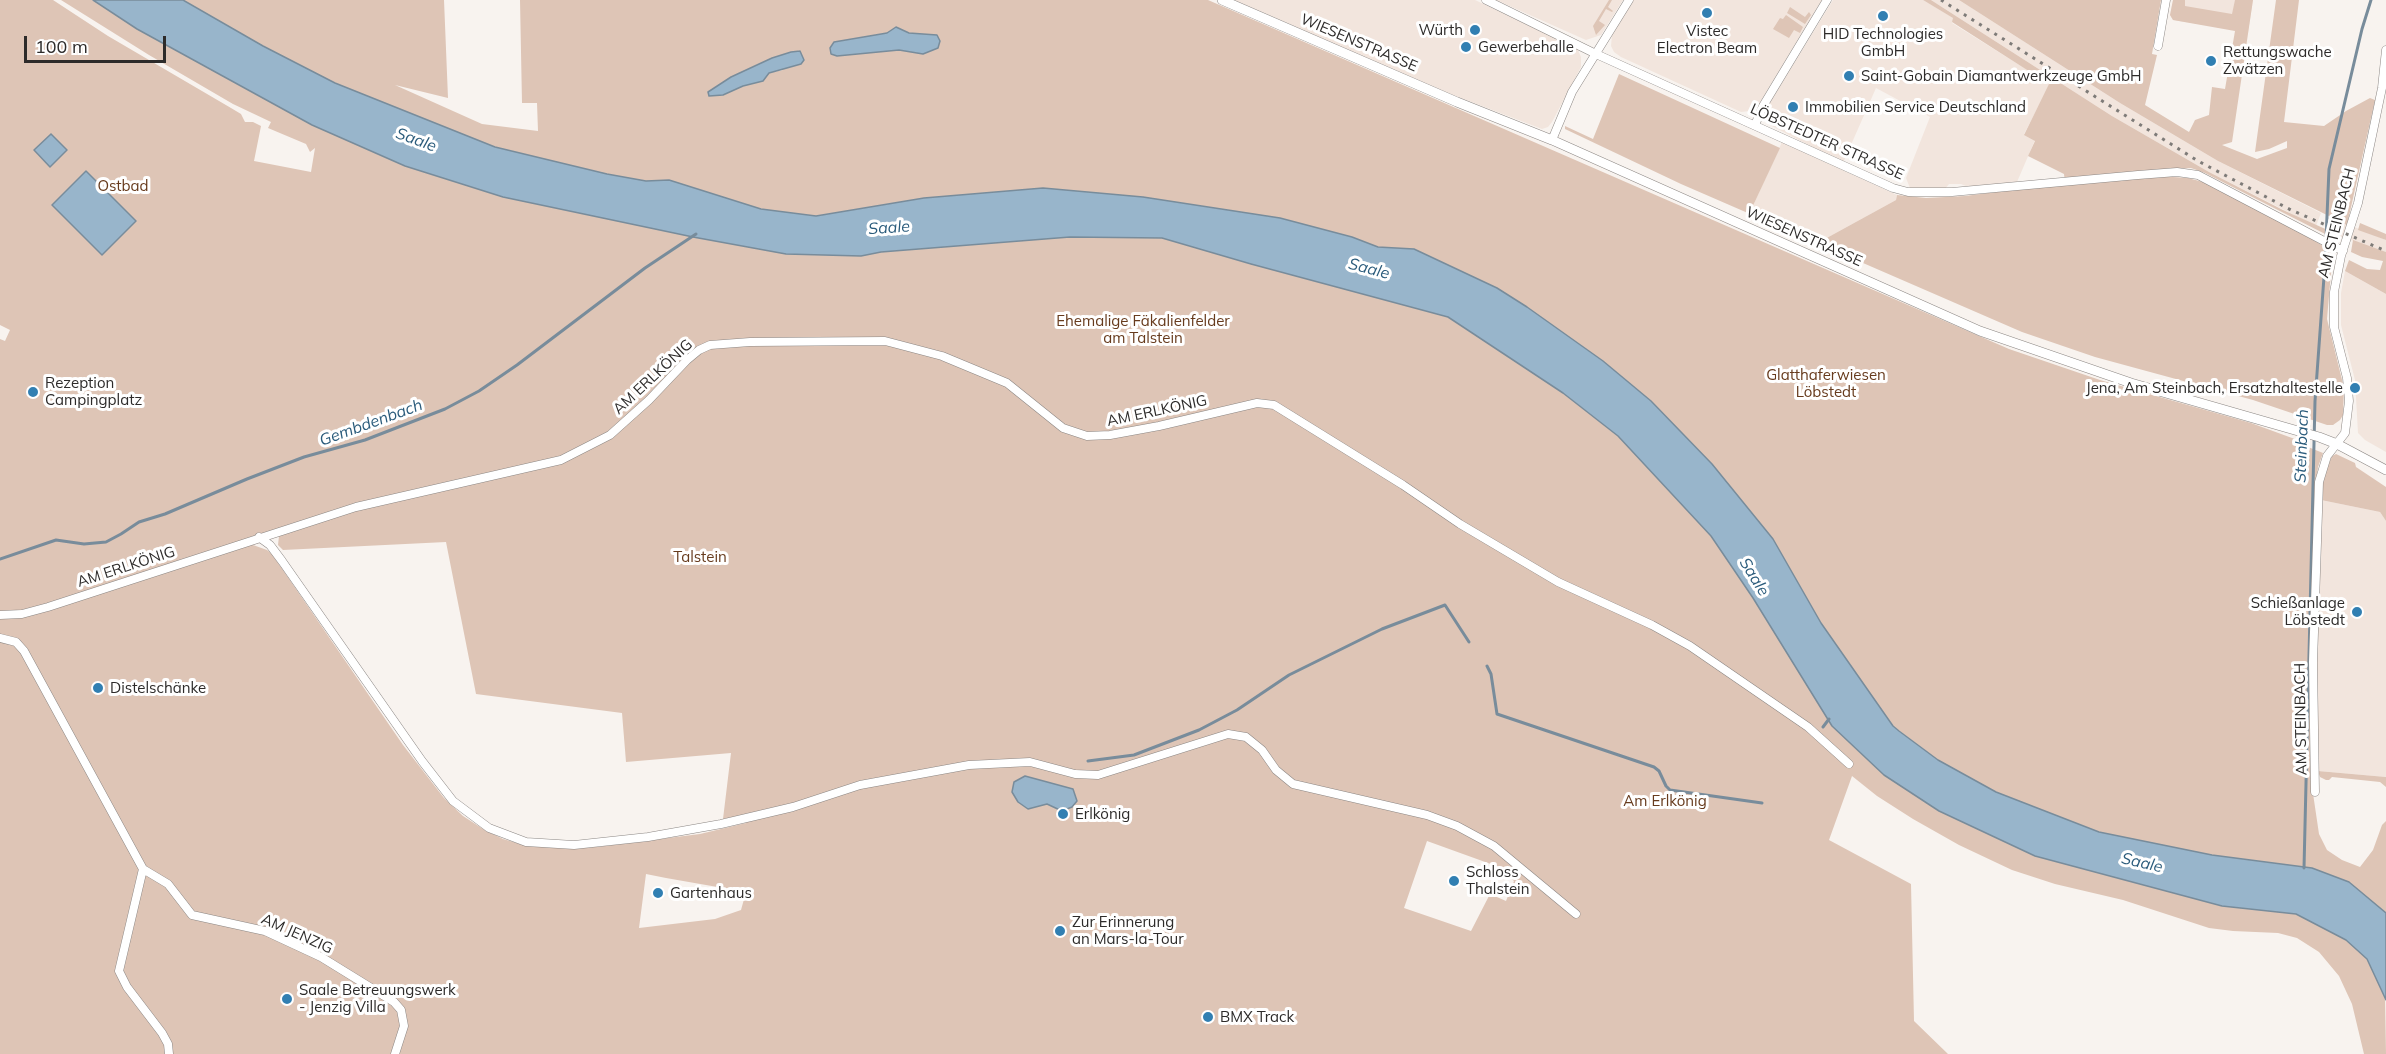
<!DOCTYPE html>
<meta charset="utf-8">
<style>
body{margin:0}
#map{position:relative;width:2386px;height:1054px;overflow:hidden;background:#f8f3ef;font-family:Mulish,sans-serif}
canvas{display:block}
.scale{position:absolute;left:24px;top:36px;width:142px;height:27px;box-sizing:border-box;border:3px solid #2d2b2a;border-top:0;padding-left:8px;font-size:18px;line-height:21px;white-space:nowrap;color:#2d2b2a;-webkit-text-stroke:4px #fff;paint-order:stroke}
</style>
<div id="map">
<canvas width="2386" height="1054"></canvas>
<div class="scale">100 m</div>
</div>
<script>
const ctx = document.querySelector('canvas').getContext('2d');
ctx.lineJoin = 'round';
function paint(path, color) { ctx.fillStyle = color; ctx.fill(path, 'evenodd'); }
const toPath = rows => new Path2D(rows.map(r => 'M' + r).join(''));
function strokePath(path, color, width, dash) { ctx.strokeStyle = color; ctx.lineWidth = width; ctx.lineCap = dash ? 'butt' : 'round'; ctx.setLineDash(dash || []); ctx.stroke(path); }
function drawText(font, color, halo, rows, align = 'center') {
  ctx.font = font + ' Mulish,sans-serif'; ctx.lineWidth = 6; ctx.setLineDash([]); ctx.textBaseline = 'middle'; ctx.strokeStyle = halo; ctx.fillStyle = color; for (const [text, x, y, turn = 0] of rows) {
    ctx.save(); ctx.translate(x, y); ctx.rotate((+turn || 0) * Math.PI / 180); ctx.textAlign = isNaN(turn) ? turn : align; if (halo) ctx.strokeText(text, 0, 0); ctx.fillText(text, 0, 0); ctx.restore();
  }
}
const built = toPath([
 [1234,0,1475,0,1577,48,1581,57,1581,67,1552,122,1548,127,1542,129,1448,93],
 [1496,0,1623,0,1601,35,1586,40],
 [1633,0,1822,0,1759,104,1750,111,1741,112,1621,57,1614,52,1611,46,1612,35],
 [1833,0,1923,0,1954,18,1952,23,2050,84,2024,134,2035,140,2017,182,1971,188,1961,184,1949,184,1945,189,1910,188,1906,178,1930,117,1876,88,1843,163,1770,125,1766,116,1769,104],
 [1931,0,1959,0,2120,103,2218,161,2321,213,2316,226,2209,172,2112,116],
 [2173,0,2253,0,2248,32,2173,20,2170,15],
 [1782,142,1897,195,1896,200,1823,240,1751,210],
 [2335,219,2386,240,2386,252,2330,233],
 [2345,271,2386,294,2386,452,2365,440,2358,433,2355,380,2341,325,2341,293],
 [2321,500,2380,512,2386,521,2386,777,2318,771,2314,688]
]);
const green = toPath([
 [0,0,53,0,108,36,231,108,241,114,245,122,253,122,261,126,254,161,311,172,315,148,310,152,306,144,268,128,271,122,233,104,149,55,61,0,93,0,137,29,312,125,405,166,503,197,693,237,861,256,881,252,1070,237,1162,238,1251,264,1448,317,1563,393,1618,436,1711,536,1753,598,1832,726,1884,775,1939,811,2035,856,2222,906,2296,914,2346,940,2368,959,2385,996,2386,1054,2364,1054,2352,1004,2339,976,2319,952,2297,938,2278,933,2233,931,2209,928,2123,900,2055,884,2012,870,1959,845,1913,819,1877,796,1852,776,1829,840,1911,884,1914,1021,1948,1054,0,1054,0,339,5,341,10,330,0,325],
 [279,536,278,545,283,550,446,542,476,694,622,713,626,762,731,753,723,819,745,815,746,823,700,834,596,847,561,848,524,845,503,839,483,829,463,816,444,798,403,745,272,554,267,550,253,545],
 [1427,841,1499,867,1514,881,1506,901,1490,894,1471,931,1404,908],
 [646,874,666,878,746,892,741,910,715,919,639,928],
 [183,0,444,0,448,98,395,85,482,124,538,131,537,103,522,103,520,0,1208,0,2009,349,2100,380,2251,423,2303,442,2303,445,2323,453,2318,467,2316,484,2310,628,2311,780,2319,834,2327,850,2342,860,2360,867,2373,850,2382,825,2386,821,2386,913,2349,882,2312,868,2212,855,2099,832,1996,792,1938,760,1893,726,1821,623,1773,539,1712,464,1651,401,1603,361,1527,307,1497,288,1414,249,1378,247,1352,237,1280,218,1143,197,1043,188,924,198,816,216,761,209,669,180,646,181,607,174,495,147,335,83,263,46],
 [903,30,909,33,923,54,899,50,872,52,834,42],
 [752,69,783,70,768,73,763,81,743,86,721,96,731,77],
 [1609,0,1612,0,1608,7,1613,11,1612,12,1606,9,1599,21,1605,25,1596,35,1593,26],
 [1923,0,1931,0,2112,116,2209,172,2283,210,2341,236,2333,238,2205,173,2191,168,2172,169,2173,177,2188,178,2203,182,2302,233,2328,249,2332,261,2327,319,2344,388,2343,415,2340,420,2333,425,2327,425,2253,400,2095,357,2022,332,1681,184,1565,129,1565,126,1593,139,1619,74,1780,148,1751,210,1823,240,1896,200,1897,195,1926,198,1965,196,2065,183,2064,174,2028,156,2035,141,2024,135,2049,84,1952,22,1953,18],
 [1959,0,2161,0,2152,54,2157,55,2145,105,2189,132,2195,120,2209,115,2212,87,2225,89,2235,31,2173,20,2170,15,2173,0,2185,0,2185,6,2232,14,2235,0,2253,0,2232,142,2222,145,2257,159,2287,148,2287,141,2269,149,2255,152,2276,0,2299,0,2284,122,2324,126,2346,111,2370,98,2375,100,2347,225,2218,161,2120,103],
 [1790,7,1805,17,1809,12,1811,15,1805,24,1787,13],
 [1786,15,1803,27,1800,33,1794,30,1789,38,1773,29,1780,18,1783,19],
 [2360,223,2386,234,2386,240,2358,230],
 [2353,240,2386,252,2386,294,2345,271,2349,260,2367,269,2380,270,2383,261,2362,257,2351,252],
 [2336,454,2355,463,2356,467,2386,487,2386,521,2380,512,2321,500,2324,474,2332,456],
 [2318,771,2386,777,2386,787,2380,782,2332,777,2329,780,2326,780,2320,777]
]);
const water = toPath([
 [93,0,183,0,263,46,335,83,495,147,607,174,646,181,669,180,761,209,816,216,924,198,1043,188,1143,197,1280,218,1352,237,1378,247,1414,249,1497,288,1527,307,1603,361,1651,401,1712,464,1773,539,1821,623,1893,726,1899,731,1938,760,1996,792,2099,832,2212,855,2312,868,2349,882,2386,913,2386,1000,2367,959,2346,940,2296,914,2222,906,2035,856,1939,811,1884,775,1832,726,1753,598,1711,536,1618,436,1563,393,1448,317,1251,264,1162,238,1070,237,881,252,861,256,786,254,693,237,503,197,405,166,312,125,137,29,93,0],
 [896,27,909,33,937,35,940,41,938,48,923,54,899,50,837,56,831,54,830,48,834,42,887,33,896,27],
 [800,51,804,60,801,64,769,73,763,81,743,86,723,95,709,96,708,92,731,77,772,58,791,52,800,51],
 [51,134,67,150,50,167,34,150,51,134],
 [86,171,136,221,102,255,52,205,86,171],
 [1025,776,1073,789,1077,801,1072,807,1062,811,1047,804,1028,809,1018,802,1012,792,1014,782,1025,776]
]);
const stream = toPath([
 [0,559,56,540,84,544,106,542,121,534,139,522,165,514,247,479,304,457,365,440,445,409,479,391,517,365,645,268,696,234],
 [1487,666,1491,674,1497,714,1654,767,1659,771,1666,786,1670,790,1762,803],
 [1823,727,1829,719],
 [1088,761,1134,755,1199,730,1237,710,1289,675,1382,629,1445,605,1469,642],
 [2304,868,2315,401,2325,263,2329,169,2362,29,2371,0]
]);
const minor = toPath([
 [1486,0,1596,54,1893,188,1908,192,1952,192,2138,175,2177,172,2198,175,2343,251],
 [2158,46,2166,0],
 [1755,125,1763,106,1827,0],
 [1552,140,1572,92,1629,0],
 [259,537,270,545,282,561,422,761,453,801,489,828,526,842,574,845,648,837,721,824,793,807,860,785,969,765,1030,762,1075,774,1098,775,1228,734,1246,737,1262,750,1276,770,1293,784,1427,815,1457,826,1494,846,1576,914],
 [0,615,22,614,48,607,356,507,561,460,610,435,649,400,687,360,699,350,710,345,750,342,885,341,942,356,1007,383,1063,428,1087,436,1110,435,1159,426,1257,403,1274,405,1403,485,1460,524,1558,582,1652,625,1690,646,1808,727,1849,764],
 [0,638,16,642,24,651,143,869,168,884,192,915,265,931,321,957,394,1002,401,1010,404,1026,395,1054],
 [2315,792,2313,662,2319,482,2327,456,2345,433,2349,401,2347,378,2334,327,2334,292,2341,256,2358,203,2382,88,2386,50],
 [143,869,119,971,127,987,162,1033,168,1044,169,1054]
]);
const tertiary = toPath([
 [1222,0,1457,102,1552,140,1980,331,2131,383,2319,437,2337,444,2386,470]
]);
const rail = toPath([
 [1941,0,2198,161,2291,210,2386,251]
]);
const markers = [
 [1707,13,6,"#317fb2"],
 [1883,16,6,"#317fb2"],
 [1475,30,6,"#317fb2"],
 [1466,47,6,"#317fb2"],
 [2211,61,6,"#317fb2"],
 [1849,76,6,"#317fb2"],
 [1793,107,6,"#317fb2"],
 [2355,388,6,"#317fb2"],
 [33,392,6,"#317fb2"],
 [2357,612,6,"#317fb2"],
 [98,688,6,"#317fb2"],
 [1063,814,6,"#317fb2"],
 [1454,881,6,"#317fb2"],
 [658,893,6,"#317fb2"],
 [1060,931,6,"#317fb2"],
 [287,999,6,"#317fb2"],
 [1208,1017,6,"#317fb2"]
];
const poiNames = [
 ["Würth",1463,30,"right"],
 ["Vistec",1707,31,"center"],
 ["Electron Beam",1707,48,"center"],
 ["HID Technologies",1883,34,"center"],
 ["GmbH",1883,51,"center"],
 ["Gewerbehalle",1478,47],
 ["Rettungswache",2223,52],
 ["Zwätzen",2223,69],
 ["Saint-Gobain Diamantwerkzeuge GmbH",1861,76],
 ["Immobilien Service Deutschland",1805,107],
 ["Rezeption",45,383],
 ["Campingplatz",45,400],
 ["Jena, Am Steinbach, Ersatzhaltestelle",2343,388,"right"],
 ["Schießanlage",2345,603,"right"],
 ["Löbstedt",2345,620,"right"],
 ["Distelschänke",110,688],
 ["Erlkönig",1075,814],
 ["Schloss",1466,872],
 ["Thalstein",1466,889],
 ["Gartenhaus",670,893],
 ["Zur Erinnerung",1072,922],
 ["an Mars-la-Tour",1072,939],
 ["Saale Betreuungswerk",299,990],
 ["- Jenzig Villa",299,1007],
 ["BMX Track",1220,1017]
];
const streetNames = [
 ["WIESENSTRASSE",1359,43,23],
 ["LÖBSTEDTER STRASSE",1827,142,24],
 ["AM STEINBACH",2337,223,-76],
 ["WIESENSTRASSE",1804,237,24],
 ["AM ERLKÖNIG",653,377,-43],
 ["AM ERLKÖNIG",1157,411,-12],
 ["AM ERLKÖNIG",126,567,-18],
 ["AM STEINBACH",2301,719,-91],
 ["AM JENZIG",297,934,24]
];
const parkNames = [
 ["Ostbad",123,186],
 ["Ehemalige Fäkalienfelder",1143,321],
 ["am Talstein",1143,338],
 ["Glatthaferwiesen",1826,375],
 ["Löbstedt",1826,392],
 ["Talstein",700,557],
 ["Am Erlkönig",1665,801]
];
const waterNames = [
 ["Saale",416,140,20],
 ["Saale",889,228,-4],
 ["Saale",1369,269,15],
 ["Gembdenbach",371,423,-20],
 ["Steinbach",2302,446,-88],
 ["Saale",1754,577,58],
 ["Saale",2142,863,13]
];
paint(built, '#f2e5dd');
paint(green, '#dec5b6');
paint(water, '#98b5cb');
strokePath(water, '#788c9b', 1.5);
strokePath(stream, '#788c9b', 3);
strokePath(minor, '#8c8784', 9);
strokePath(tertiary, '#8c8784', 10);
strokePath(minor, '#fff', 8);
strokePath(tertiary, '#fff', 9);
strokePath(rail, '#7e7b78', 3, [3, 6]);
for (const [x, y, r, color] of markers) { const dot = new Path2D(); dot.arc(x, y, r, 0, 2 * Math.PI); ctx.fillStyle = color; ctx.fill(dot); strokePath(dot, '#fff', 2); }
drawText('15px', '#2d2b2a', '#fff', poiNames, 'left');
drawText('15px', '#2d2b2a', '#fff', streetNames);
drawText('15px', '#673b1d', '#fff', parkNames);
drawText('italic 16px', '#2a5b7b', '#fff', waterNames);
</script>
